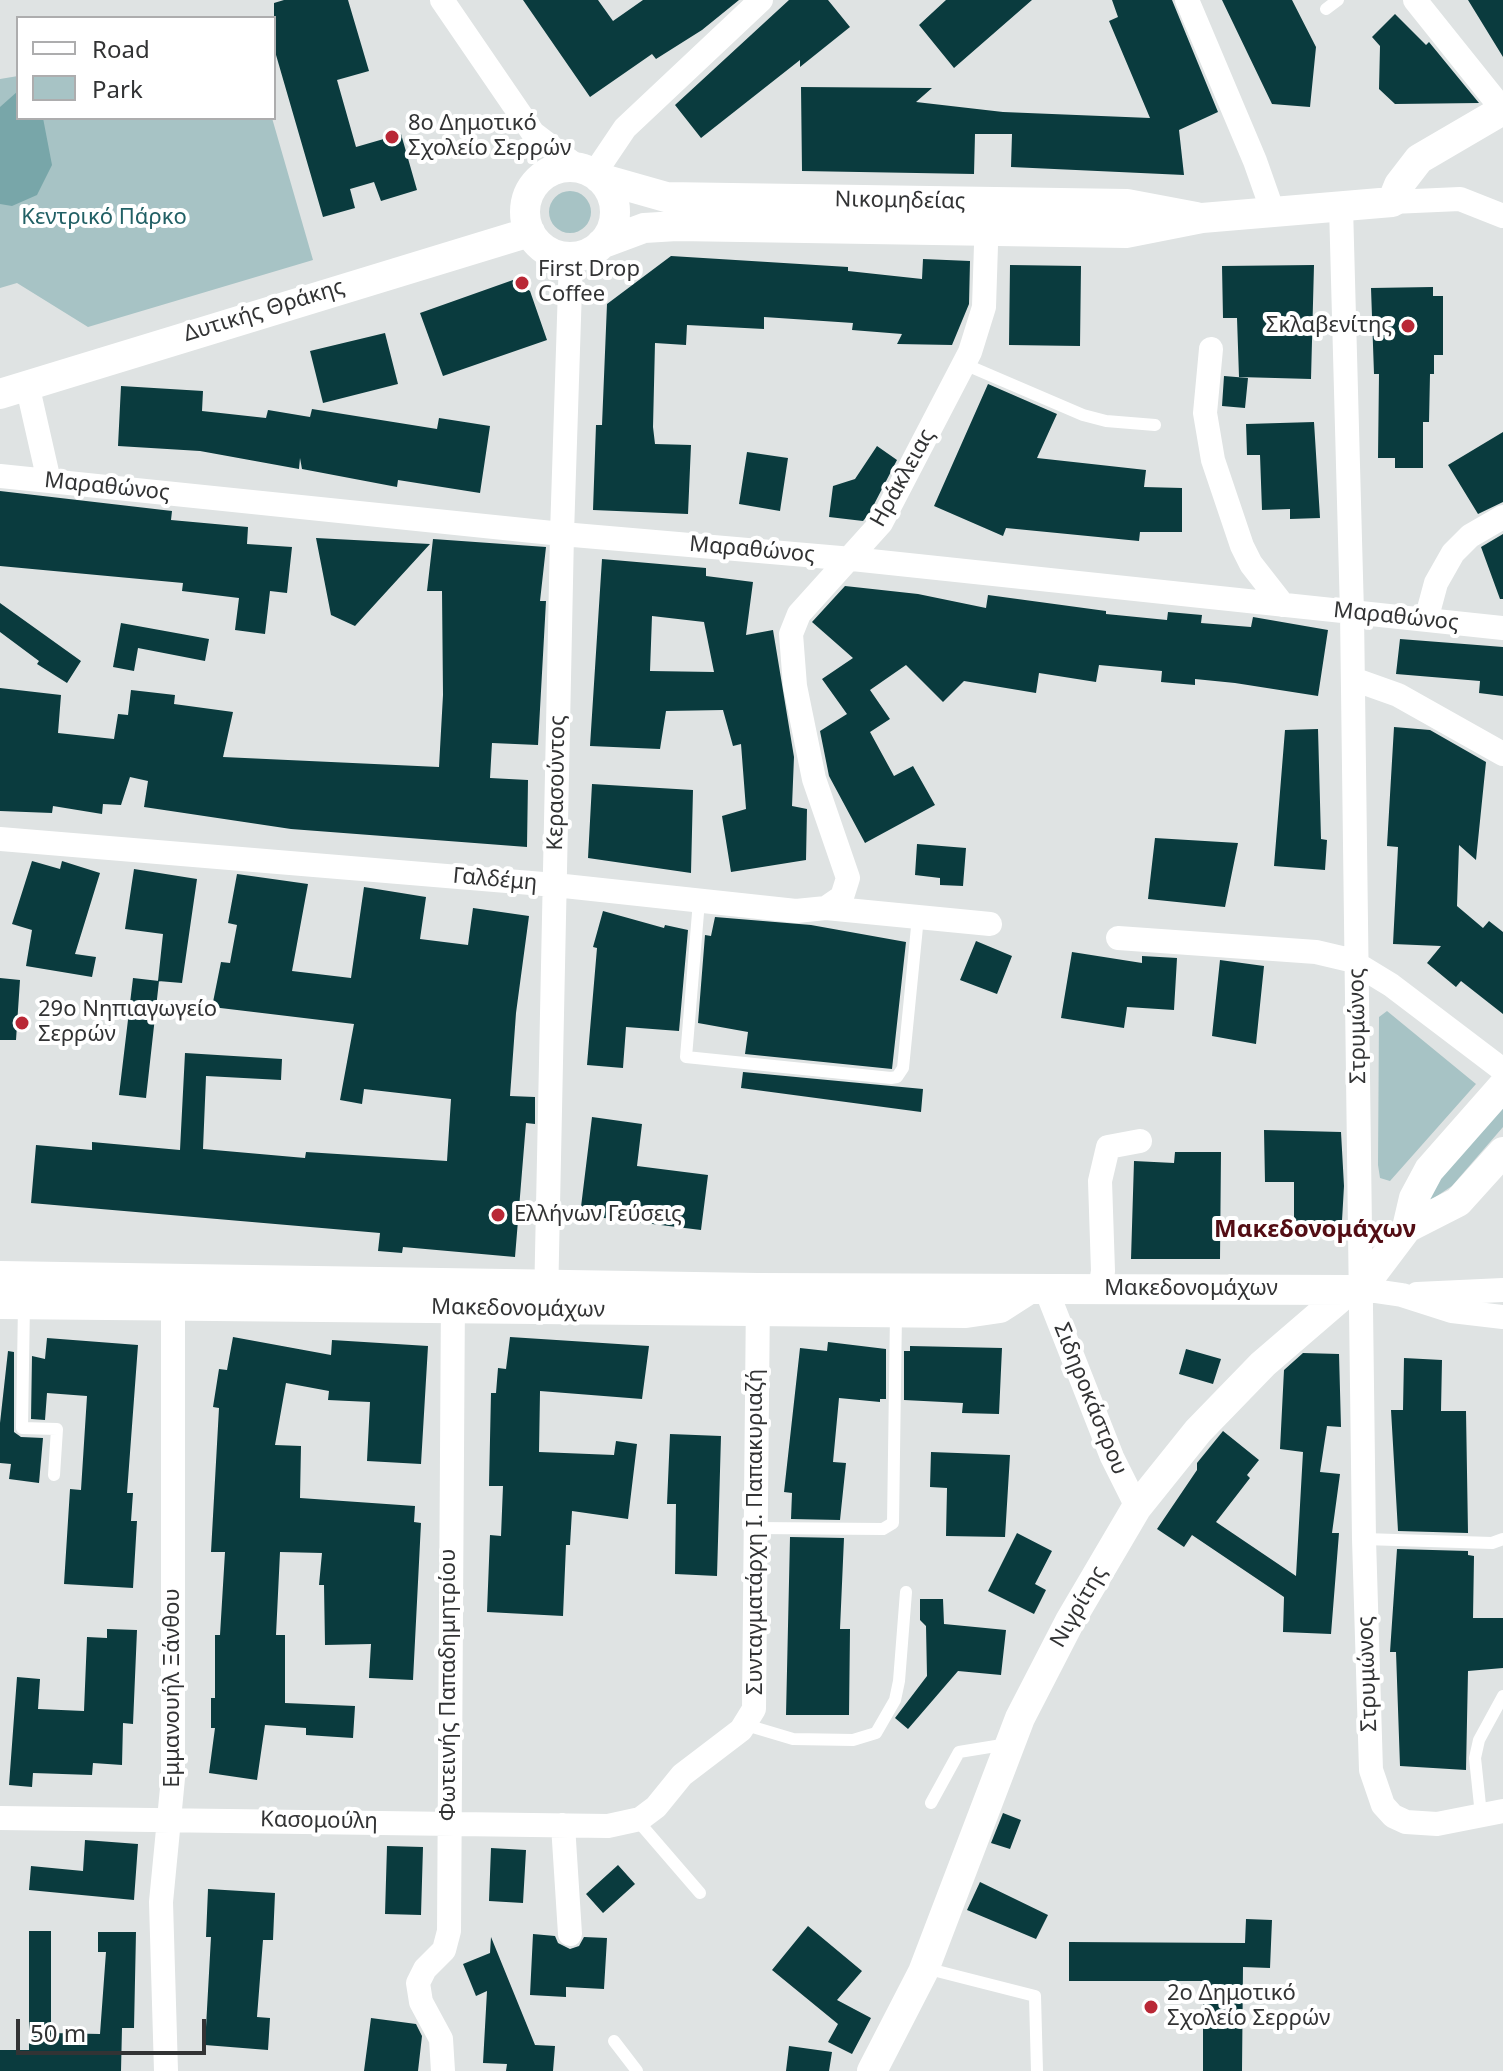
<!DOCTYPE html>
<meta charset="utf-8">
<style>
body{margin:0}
#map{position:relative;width:1503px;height:2071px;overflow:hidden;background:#dfe3e3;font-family:"Noto Sans",sans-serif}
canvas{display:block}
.legend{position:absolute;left:16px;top:16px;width:260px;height:104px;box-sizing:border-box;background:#fff;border:2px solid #adadae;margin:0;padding:10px 14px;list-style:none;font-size:24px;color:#323334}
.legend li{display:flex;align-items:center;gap:16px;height:40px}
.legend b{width:40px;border:2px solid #adadae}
.scale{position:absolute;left:16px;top:2019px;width:190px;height:36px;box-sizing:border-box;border:4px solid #323334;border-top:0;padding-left:10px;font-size:24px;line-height:28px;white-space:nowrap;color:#323334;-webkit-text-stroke:6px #fff;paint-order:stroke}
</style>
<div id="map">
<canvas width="1503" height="2071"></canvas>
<ul class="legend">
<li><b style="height:10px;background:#fff"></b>Road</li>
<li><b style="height:22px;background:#a7c3c5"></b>Park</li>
</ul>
<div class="scale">50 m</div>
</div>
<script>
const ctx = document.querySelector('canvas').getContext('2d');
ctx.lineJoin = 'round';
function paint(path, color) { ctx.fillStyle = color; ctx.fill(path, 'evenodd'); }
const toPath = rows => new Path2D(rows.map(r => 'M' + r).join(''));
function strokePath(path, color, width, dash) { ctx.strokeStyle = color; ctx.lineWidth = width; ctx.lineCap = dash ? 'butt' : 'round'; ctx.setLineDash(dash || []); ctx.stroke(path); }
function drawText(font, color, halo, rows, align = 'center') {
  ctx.font = font + ' "Noto Sans",sans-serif'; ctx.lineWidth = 8; ctx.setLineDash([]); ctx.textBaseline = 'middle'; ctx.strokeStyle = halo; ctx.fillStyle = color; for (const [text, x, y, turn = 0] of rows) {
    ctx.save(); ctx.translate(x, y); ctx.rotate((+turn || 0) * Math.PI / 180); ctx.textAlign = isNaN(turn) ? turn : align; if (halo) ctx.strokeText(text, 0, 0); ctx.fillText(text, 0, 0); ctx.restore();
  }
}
const green = toPath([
 [18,76,18,118,272,118,313,260,88,327,17,283,0,288,0,79],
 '549 212a21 21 0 1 1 42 0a21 21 0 1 1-42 0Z',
 [1387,1011,1476,1084,1390,1181,1380,1178,1378,1165,1379,1017],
 [1503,1104,1503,1127,1452,1186,1431,1200,1424,1196]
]);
const water = toPath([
 [18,91,18,118,43,118,52,165,37,195,12,206,0,204,0,107]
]);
const building = toPath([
 [284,0,348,0,369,71,337,80,356,147,401,134,417,190,381,201,374,182,350,189,355,208,323,217,274,48,274,3],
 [523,0,598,0,613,21,643,0,739,0,702,30,656,59,652,54,590,97],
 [789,0,828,0,850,27,800,67,800,60,701,138,675,105],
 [946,0,1032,0,954,68,919,25],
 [1112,0,1172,0,1218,112,1179,130,1184,175,1011,167,1012,134,975,134,974,174,802,171,801,87,932,88,916,102,1003,112,1150,118,1109,21,1118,17],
 [1222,0,1292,0,1316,47,1310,107,1272,104],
 [1468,0,1503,0,1503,57],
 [1395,14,1426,45,1429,42,1479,103,1395,104,1379,89,1380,46,1372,37],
 [671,256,848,267,848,271,922,279,923,259,970,261,969,304,952,345,897,344,902,334,852,330,853,323,764,317,764,329,687,325,686,345,655,343,653,427,655,444,691,445,688,514,593,510,596,425,602,425,607,304],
 [1010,265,1081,266,1080,346,1009,345],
 [1314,265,1311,379,1239,377,1237,318,1223,318,1222,266],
 [513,280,530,291,547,340,443,376,420,313],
 [1433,287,1433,296,1443,296,1443,355,1434,355,1434,374,1430,374,1429,422,1423,422,1423,468,1395,468,1395,458,1378,458,1379,374,1374,374,1371,288],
 [385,333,398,384,323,403,310,351],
 [1224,376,1248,378,1245,408,1222,406],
 [988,384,1057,414,1037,458,1146,470,1144,487,1182,488,1182,532,1140,532,1139,541,1006,528,1003,536,934,506],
 [121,386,203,391,202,411,266,418,268,410,310,417,312,409,437,429,439,418,490,426,480,493,398,480,397,487,302,469,300,458,299,469,200,451,118,446],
 [1314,422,1320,518,1290,519,1290,509,1262,510,1260,455,1247,455,1246,424],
 [1503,432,1503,502,1478,514,1448,465],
 [877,446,897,460,869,514,863,521,829,517,833,486,855,479],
 [747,452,788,458,780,511,739,504],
 [0,491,172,511,171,520,248,527,247,544,292,547,287,593,270,591,265,634,235,630,239,598,182,591,183,583,0,566],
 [1503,534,1503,599,1500,599,1481,547],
 [316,538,430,544,355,626,331,615],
 [433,539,546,547,540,601,546,601,538,745,492,743,490,778,528,780,527,847,291,829,144,807,148,781,130,777,121,805,103,804,102,814,53,806,52,813,0,811,0,688,61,695,58,733,114,739,118,714,128,715,131,690,175,695,174,704,233,712,223,757,439,767,443,695,442,591,427,591],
 [602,559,706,568,706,576,753,582,746,635,773,630,794,757,792,806,807,809,806,860,731,872,722,816,746,809,741,744,733,746,723,710,666,711,660,749,590,746],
 [652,616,704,622,714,672,650,671],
 [845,586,918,594,986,608,988,595,1106,611,1106,614,1167,620,1168,612,1202,615,1201,623,1251,627,1253,617,1328,630,1318,696,1235,683,1195,679,1195,685,1161,682,1162,671,1099,665,1096,682,1039,673,1036,693,964,681,943,702,906,665,870,690,890,719,870,732,894,776,913,766,935,805,865,843,829,776,820,731,847,714,822,679,853,658,812,622],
 [0,603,81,661,67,683,37,664,39,661,0,632],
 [121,623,209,639,205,661,138,648,134,671,113,667],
 [1400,639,1503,647,1503,696,1479,693,1480,681,1396,674],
 [1394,727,1430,730,1486,762,1476,860,1459,845,1457,906,1483,928,1489,921,1503,932,1503,1014,1461,981,1456,987,1427,963,1441,946,1393,944,1398,847,1387,846],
 [1318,729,1321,839,1327,840,1325,870,1274,866,1285,730],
 [592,784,693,790,691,873,588,858],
 [1155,838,1238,843,1225,907,1148,899],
 [917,844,966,848,963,886,940,885,940,878,915,875],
 [32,861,60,869,62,861,100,873,75,954,96,957,92,977,26,966,32,930,12,924],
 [134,869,197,879,182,983,158,981,163,934,125,929],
 [237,874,308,884,292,971,351,978,364,887,426,897,420,939,468,945,473,908,529,916,516,1013,510,1096,535,1097,535,1124,526,1123,515,1257,403,1247,402,1253,378,1251,380,1233,31,1203,36,1145,92,1150,92,1142,180,1150,185,1053,282,1059,281,1080,206,1076,203,1149,305,1158,306,1152,447,1161,451,1099,364,1089,362,1104,340,1100,354,1024,212,1007,221,962,230,963,237,925,228,923],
 [603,911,664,928,665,925,688,930,679,1031,626,1027,623,1068,587,1065,597,948,593,947],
 [715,917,811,925,906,942,892,1069,745,1054,748,1032,698,1023,705,935,711,936],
 [976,941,1012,956,997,994,960,980],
 [1072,952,1142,963,1142,956,1177,958,1174,1010,1127,1007,1124,1028,1061,1018],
 [1220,960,1264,966,1256,1044,1212,1036],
 [0,978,20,980,16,1040,0,1040],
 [133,978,159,981,146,1098,119,1095],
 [743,1072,923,1089,921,1112,741,1088],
 [592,1117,642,1124,637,1166,708,1175,701,1230,580,1215],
 [1264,1130,1341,1132,1344,1186,1341,1238,1294,1237,1294,1182,1265,1182],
 [1175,1152,1221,1152,1220,1259,1131,1259,1134,1161,1174,1163],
 [233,1337,331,1355,332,1340,428,1346,421,1464,367,1461,370,1402,328,1400,329,1391,286,1383,275,1445,301,1446,300,1498,415,1506,414,1522,421,1523,413,1680,369,1678,371,1644,325,1645,324,1585,319,1585,322,1553,280,1552,276,1635,285,1635,285,1703,355,1706,353,1738,306,1735,306,1728,265,1725,257,1780,209,1773,215,1728,211,1728,211,1698,215,1698,215,1635,220,1635,225,1552,211,1552,219,1408,213,1407,219,1369,227,1370],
 [510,1337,649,1346,642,1399,540,1391,539,1452,614,1455,616,1441,637,1444,628,1519,572,1511,570,1545,566,1545,563,1616,487,1612,490,1535,501,1536,503,1486,489,1486,491,1393,496,1393,498,1368,506,1369],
 [47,1338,138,1345,127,1493,133,1493,131,1521,137,1521,133,1588,64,1584,70,1489,81,1490,87,1396,47,1393,45,1420,31,1419,32,1356,45,1359],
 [828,1342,886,1349,886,1399,880,1399,880,1402,839,1398,833,1462,846,1463,840,1520,791,1519,792,1493,784,1492,800,1348,827,1351],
 [910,1346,1002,1348,999,1414,962,1413,963,1403,904,1400,904,1351,910,1351],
 [1186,1349,1221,1359,1213,1384,1179,1374],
 [8,1351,14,1352,14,1432,21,1437,43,1438,39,1483,9,1479,11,1464,0,1463,0,1423],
 [1303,1353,1339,1354,1341,1427,1327,1426,1320,1472,1340,1474,1332,1533,1339,1533,1331,1634,1283,1632,1284,1597,1192,1535,1184,1547,1157,1529,1197,1470,1197,1463,1223,1431,1259,1460,1247,1475,1250,1478,1216,1522,1296,1576,1303,1452,1280,1449,1284,1370],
 [1404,1358,1442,1360,1441,1411,1466,1411,1468,1533,1398,1531,1391,1410,1403,1410],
 [670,1434,721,1436,717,1576,675,1574,676,1504,667,1504],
 [931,1452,1010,1455,1005,1537,946,1536,947,1488,930,1487],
 [1017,1533,1052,1551,1035,1584,1046,1590,1034,1614,988,1591],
 [790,1537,844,1538,840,1629,850,1629,849,1715,786,1715],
 [1397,1549,1468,1551,1468,1555,1474,1556,1473,1618,1503,1618,1503,1668,1468,1671,1466,1770,1400,1766,1396,1652,1390,1652],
 [920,1599,943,1599,944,1624,1006,1630,1001,1675,958,1671,908,1729,895,1718,927,1676,926,1626,920,1620],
 [107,1629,137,1630,133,1724,123,1723,122,1765,93,1763,92,1775,33,1773,32,1787,9,1785,17,1677,40,1679,38,1709,84,1711,87,1637,107,1638],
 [1003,1813,1021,1820,1010,1849,991,1843],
 [85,1840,138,1844,134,1900,29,1890,31,1866,83,1871],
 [387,1846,423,1847,421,1915,385,1914],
 [491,1848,526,1850,523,1903,489,1901],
 [618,1865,635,1884,603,1913,586,1894],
 [980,1882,1048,1915,1036,1939,967,1910],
 [208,1889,275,1893,273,1940,263,1940,257,2017,270,2018,268,2050,205,2045,211,1937,206,1937],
 [1246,1919,1272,1920,1270,1968,1243,1967,1242,2071,1203,2071,1203,1981,1069,1981,1069,1942,1245,1943],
 [808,1926,862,1971,837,2000,871,2018,852,2054,828,2042,838,2024,772,1970],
 [29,1931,51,1931,51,2033,100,2034,106,1952,98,1952,98,1932,136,1932,134,2028,122,2028,121,2071,0,2071,0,2050,29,2050],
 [533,1934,555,1936,558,1943,570,1949,579,1946,584,1937,607,1938,604,1989,566,1987,566,1997,530,1995],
 [491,1937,535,2045,555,2046,553,2071,506,2071,507,2064,483,2063,487,1991,476,1996,463,1964,490,1953],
 [371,2018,416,2024,422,2036,418,2071,364,2071],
 [789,2046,832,2052,829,2071,786,2071]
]);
const service = toPath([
 [1326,9,1338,0],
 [964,364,1083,415,1106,421,1155,425],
 [699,901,686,1057,891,1078,897,1077,903,1068,918,917],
 [24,1304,22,1428,57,1429,54,1475],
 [756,1528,883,1529,893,1523,896,1314],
 [1364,1539,1492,1543,1503,1539],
 [746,1725,793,1739,853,1740,876,1733,895,1700,899,1681,906,1592],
 [931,1803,959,1752,1008,1744],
 [1481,1815,1475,1758,1479,1740,1503,1696],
 [637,1820,700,1893],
 [925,1968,1035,1996,1037,2071],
 [614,2041,637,2071]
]);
const minor = toPath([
 [442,0,533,133,579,168],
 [1187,0,1255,161,1273,212],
 [1415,0,1503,110],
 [594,174,625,128,761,0],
 [1392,202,1460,199,1503,216],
 [1341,206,1352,613,1364,1539,1371,1770,1383,1805,1393,1816,1406,1822,1437,1824,1503,1811],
 [1211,349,1205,413,1213,460,1242,546,1251,564,1283,605],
 [27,384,49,481],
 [0,476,562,534,852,559,1503,628],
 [1426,620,1436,583,1453,553,1470,536,1503,517],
 [1353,679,1398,695,1503,754],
 [0,839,555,885,796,911,826,908,990,924],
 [826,908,842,897,848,878,814,779,795,686,791,634,799,614,881,523,970,352,984,307,987,214],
 [1118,938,1316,952,1350,960,1391,985,1503,1070],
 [1046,1289,1112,1457,1137,1507],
 [1100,1289,1103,1271,1100,1181,1108,1147,1140,1141],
 [1361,1289,1402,1295,1452,1311,1503,1317],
 [1417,1294,1503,1290],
 [546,1302,562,534,571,257],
 [0,1818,608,1826,640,1819,656,1807,682,1775,741,1730,754,1709,758,1294],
 [563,1825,570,1934],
 [166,2071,161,1902,173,1778,173,1305],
 [443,2071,441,2039,421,2002,418,1983,425,1969,444,1950,449,1931,453,1293]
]);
const tertiary = toPath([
 '525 212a45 45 0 1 1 90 0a45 45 0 1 1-90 0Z',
 [599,178,666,197,1127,204,1196,217],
 [601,244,644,228,677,226,1126,233,1202,218,1392,202,1399,185,1419,159,1503,110],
 [0,394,530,232],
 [1407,1228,1458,1202,1503,1152],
 [0,1276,758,1288,1351,1290],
 [0,1304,966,1313,1000,1308,1028,1290],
 [872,2071,923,1972,1020,1718,1070,1621,1137,1507,1198,1431,1263,1364,1342,1296,1351,1290,1361,1289,1407,1228,1414,1198,1429,1170,1503,1086]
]);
const markers = [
 [392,137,8,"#b92836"],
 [522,283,8,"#b92836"],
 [1408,326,8,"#b92836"],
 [22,1023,8,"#b92836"],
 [498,1215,8,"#b92836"],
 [1151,2007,8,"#b92836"]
];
const poiNames = [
 ["8ο Δημοτικό",408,124],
 ["Σχολείο Σερρών",408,149],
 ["First Drop",538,270],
 ["Coffee",538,295],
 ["Σκλαβενίτης",1392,326,"right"],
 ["29ο Νηπιαγωγείο",38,1010],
 ["Σερρών",38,1035],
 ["Ελλήνων Γεύσεις",514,1215],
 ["2ο Δημοτικό",1167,1994],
 ["Σχολείο Σερρών",1167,2019]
];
const streetNames = [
 ["Νικομηδείας",900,201,1],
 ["Δυτικής Θράκης",264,311,-17],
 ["Ηράκλειας",903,478,-61],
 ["Μαραθώνος",107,487,6],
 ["Μαραθώνος",752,550,5],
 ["Μαραθώνος",1396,617,6],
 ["Κερασούντος",557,783,-89],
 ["Γαλδέμη",495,880,5],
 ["Στρυμώνος",1358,1026,-91],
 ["Μακεδονομάχων",1191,1289],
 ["Μακεδονομάχων",518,1309,1],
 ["Σιδηροκάστρου",1090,1399,68],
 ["Συνταγματάρχη Ι. Παπακυριαζή",756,1532,-90],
 ["Νιγρίτης",1079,1607,-60],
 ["Στρυμώνος",1368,1674,-92],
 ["Φωτεινής Παπαδημητρίου",449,1685,-90],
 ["Εμμανουήλ Ξάνθου",173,1688,-90],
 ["Κασομούλη",319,1821,1]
];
const parkNames = [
 ["Κεντρικό Πάρκο",104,218]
];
const neighbourhoodNames = [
 ["Μακεδονομάχων",1315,1230]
];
paint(green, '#a7c3c5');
paint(water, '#78a6a9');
paint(building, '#0a3b3e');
strokePath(service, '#fff', 12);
strokePath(minor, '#fff', 24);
strokePath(tertiary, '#fff', 30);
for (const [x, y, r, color] of markers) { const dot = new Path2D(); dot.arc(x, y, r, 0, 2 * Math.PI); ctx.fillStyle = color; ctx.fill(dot); strokePath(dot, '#fff', 3); }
drawText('22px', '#323334', '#fff', poiNames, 'left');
drawText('22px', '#323334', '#fff', streetNames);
drawText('22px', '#216065', '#fff', parkNames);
drawText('bold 24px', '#530d14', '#fff', neighbourhoodNames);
</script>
